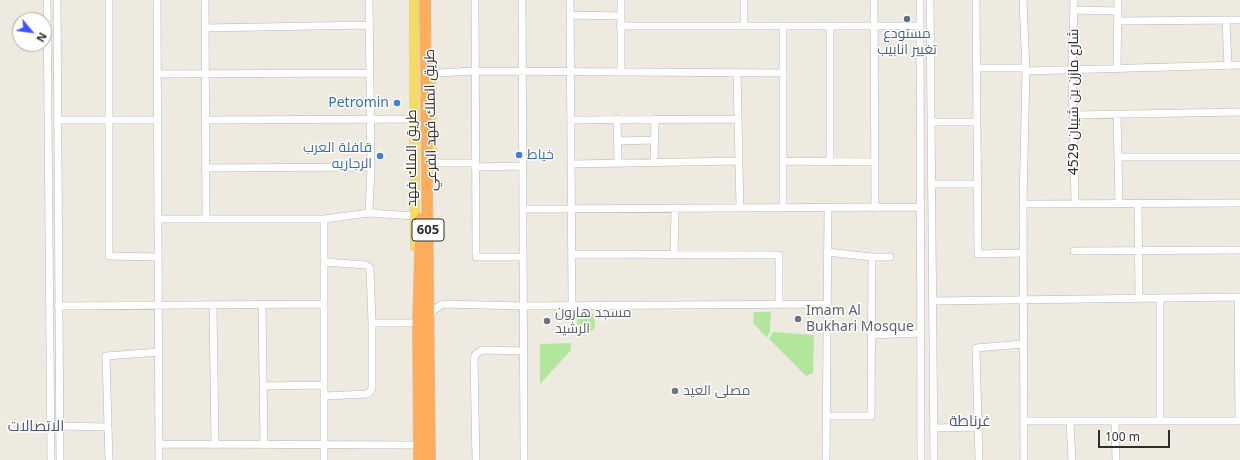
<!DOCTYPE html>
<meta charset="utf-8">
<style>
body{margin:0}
#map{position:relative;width:1240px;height:460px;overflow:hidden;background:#efeae0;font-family:"Noto Sans",sans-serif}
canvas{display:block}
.north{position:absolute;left:12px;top:12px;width:40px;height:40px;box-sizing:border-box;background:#fff;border:1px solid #ababab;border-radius:50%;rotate:119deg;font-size:11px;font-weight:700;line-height:16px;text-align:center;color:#2e2e2e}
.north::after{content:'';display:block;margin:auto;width:14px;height:18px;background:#3e56ff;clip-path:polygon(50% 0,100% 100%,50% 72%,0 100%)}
.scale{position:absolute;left:1098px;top:430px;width:72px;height:18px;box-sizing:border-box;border:2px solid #2e2e2e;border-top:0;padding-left:5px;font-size:12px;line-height:14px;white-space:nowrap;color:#2e2e2e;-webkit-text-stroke:3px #fff;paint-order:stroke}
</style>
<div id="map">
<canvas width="1240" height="460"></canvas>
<div class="north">N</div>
<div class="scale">100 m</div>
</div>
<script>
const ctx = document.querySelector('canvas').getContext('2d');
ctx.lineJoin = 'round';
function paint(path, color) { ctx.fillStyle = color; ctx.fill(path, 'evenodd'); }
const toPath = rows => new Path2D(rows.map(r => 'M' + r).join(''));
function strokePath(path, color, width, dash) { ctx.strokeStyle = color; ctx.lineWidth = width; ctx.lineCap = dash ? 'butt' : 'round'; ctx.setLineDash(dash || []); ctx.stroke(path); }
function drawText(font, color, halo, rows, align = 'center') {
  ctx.font = font + ' "Noto Sans",Cairo,sans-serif'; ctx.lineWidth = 3; ctx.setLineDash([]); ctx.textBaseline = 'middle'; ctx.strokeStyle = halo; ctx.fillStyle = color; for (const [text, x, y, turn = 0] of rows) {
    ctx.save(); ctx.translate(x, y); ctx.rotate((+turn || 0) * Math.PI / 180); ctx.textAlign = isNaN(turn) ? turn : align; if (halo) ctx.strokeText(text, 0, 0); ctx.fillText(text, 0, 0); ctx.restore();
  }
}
const green = toPath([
 [754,312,771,312,770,331,767,338,753,323],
 [578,314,594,314,595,328,585,336,577,324],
 [773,332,814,335,813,373,806,376,769,339],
 [571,343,571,350,540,384,540,344]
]);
const minor = toPath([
 [47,0,51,460],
 [57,0,60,460],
 [109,0,109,256,158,257],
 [157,0,159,460],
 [205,0,206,219],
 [475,0,476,257,523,257],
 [522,0,524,460],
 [570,0,572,305],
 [621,0,621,72],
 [874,0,875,208],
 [920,0,921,460],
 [930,0,934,460],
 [976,0,978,254,1023,253],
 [1023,0,1026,71,1023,204,1024,460],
 [1074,0,1072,70,1075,203],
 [1074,10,1118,11],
 [571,15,620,16],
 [1226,20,1228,66],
 [1118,21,1240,20],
 [620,26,920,26],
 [744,26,744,0],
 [783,26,783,208],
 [830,26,830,161],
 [205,28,368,25],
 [1117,67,1118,0],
 [977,68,1026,68],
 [1026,71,1240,65],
 [737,73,740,208],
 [158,74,369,73],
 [431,80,438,73,475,71,783,73],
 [1117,114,1119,203],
 [1074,115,1240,112],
 [617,119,618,163],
 [57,120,158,120],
 [206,120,414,119],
 [572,120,738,119],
 [931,122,977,122],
 [617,141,655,140],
 [432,157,435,161,440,163,475,163],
 [1118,157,1240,157],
 [783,161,875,162],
 [654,162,655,119],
 [572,164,739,161],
 [475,167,523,166],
 [205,168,371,167],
 [932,184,978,184],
 [1138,203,1139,298],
 [1023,204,1240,203],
 [523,209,921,207],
 [369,213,371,167,369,0],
 [158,219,324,219,369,213,415,216],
 [324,219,324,460],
 [1074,251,1240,250],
 [572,254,779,255,779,304],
 [674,254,675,209],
 [872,257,890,257],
 [324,262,366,265,370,268,372,323,372,388,370,392,367,394,324,396],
 [1238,297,1239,421],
 [933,301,1240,297],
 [262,305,264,444],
 [58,306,324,304],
 [213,306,215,444],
 [430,317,435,309,443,304,524,306,826,304],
 [372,323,418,323],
 [872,335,921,333],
 [263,386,324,385],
 [826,416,871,416,872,257,827,252],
 [1024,421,1240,421],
 [1070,421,1072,460],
 [1115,421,1116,460],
 [1160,421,1160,298],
 [59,426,108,427],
 [934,428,978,427],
 [159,444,419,445],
 [109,460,106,356,159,352],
 [476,460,474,360,475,355,482,350,523,351],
 [826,460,828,208],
 [979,460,976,348,1023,344]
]);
const major = toPath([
 [414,0,415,247],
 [431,62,432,169]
]);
const highway = toPath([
 [425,0,430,460],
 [419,460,418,323,421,219]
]);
const markers = [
 [907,19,4,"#5c6f8a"],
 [397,103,4,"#3f7fe0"],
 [519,155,4,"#3f7fe0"],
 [380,156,4,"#3f7fe0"],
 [798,319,4,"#6b7280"],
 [547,321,4,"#6b7280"],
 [675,391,4,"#6b7280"]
];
const shields = [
 [428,230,32]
];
const shieldNames = [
 ["605",428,230]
];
const serviceNames = [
 ["مستودع",907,34],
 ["تغيير انابيب",907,50]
];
const streetNames = [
 ["شارع مازن بن شيبان 4529",1074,102,-90],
 ["طريق الملك فهد الفرعي",431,120,-91],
 ["طريق الملك فهد",412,158,-90]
];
const shopNames = [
 ["Petromin",389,103],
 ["قافلة العرب",372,148],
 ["الرجاريه",372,164],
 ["خياط",527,155,"left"]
];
const worshipNames = [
 ["Imam Al",806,311],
 ["Bukhari Mosque",806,327],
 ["مسجد هارون",555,313],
 ["الرشيد",555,329],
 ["مصلى العيد",683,391]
];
const neighbourhoodNames = [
 ["غرناطة",970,422],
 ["الاتصالات",36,427]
];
paint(green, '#b1e69c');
strokePath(minor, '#b4b6c1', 8);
strokePath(major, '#c9c9c9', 10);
strokePath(highway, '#c9c9c9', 12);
strokePath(minor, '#fff', 7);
strokePath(major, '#f5db60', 9);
strokePath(highway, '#ffac5b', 11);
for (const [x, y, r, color] of markers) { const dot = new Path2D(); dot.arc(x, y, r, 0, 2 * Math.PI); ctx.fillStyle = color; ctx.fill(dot); strokePath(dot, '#fff', 1.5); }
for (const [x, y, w] of shields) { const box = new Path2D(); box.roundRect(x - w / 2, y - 11, w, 22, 3); ctx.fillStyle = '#fff'; ctx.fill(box); strokePath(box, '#2e2e2e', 1); }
drawText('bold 13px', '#2e2e2e', null, shieldNames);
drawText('14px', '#4e5e75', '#fff', serviceNames);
drawText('14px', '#2e2e2e', '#fff', streetNames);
drawText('14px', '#366cbe', '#fff', shopNames, 'right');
drawText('14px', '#5b616d', '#fff', worshipNames, 'left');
drawText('15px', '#4c5281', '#fff', neighbourhoodNames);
</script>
